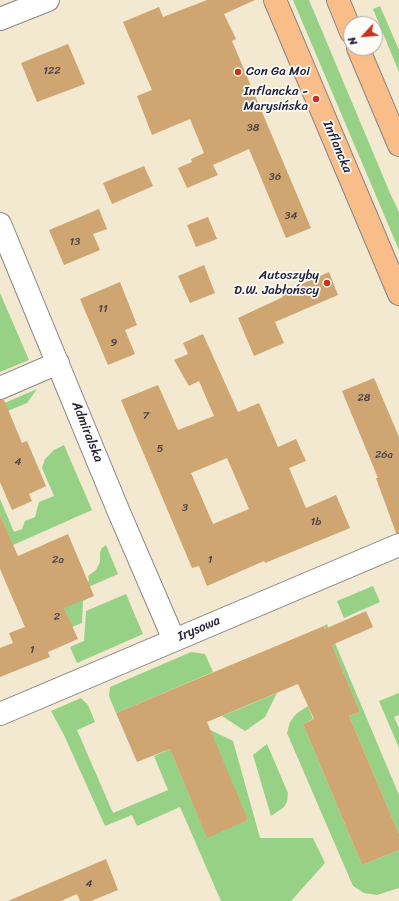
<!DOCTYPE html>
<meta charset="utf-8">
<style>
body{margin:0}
#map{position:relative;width:399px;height:901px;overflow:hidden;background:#f3e8d0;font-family:Sriracha,sans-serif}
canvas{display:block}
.north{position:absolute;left:343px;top:16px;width:40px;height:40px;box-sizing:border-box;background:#fdfcf7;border:1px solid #a5a5ac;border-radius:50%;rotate:244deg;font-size:11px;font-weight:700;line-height:16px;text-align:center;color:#22223b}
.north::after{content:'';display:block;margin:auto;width:14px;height:18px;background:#c8321e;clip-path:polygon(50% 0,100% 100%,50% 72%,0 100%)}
</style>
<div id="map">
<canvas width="399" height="901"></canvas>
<div class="north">N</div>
</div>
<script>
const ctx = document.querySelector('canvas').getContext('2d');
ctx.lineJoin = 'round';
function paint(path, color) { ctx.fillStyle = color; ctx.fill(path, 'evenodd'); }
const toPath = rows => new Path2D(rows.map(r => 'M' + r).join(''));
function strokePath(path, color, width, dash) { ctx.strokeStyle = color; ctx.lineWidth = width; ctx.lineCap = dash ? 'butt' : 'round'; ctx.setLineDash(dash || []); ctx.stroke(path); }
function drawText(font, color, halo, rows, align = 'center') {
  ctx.font = font + ' Sriracha,sans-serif'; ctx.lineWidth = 3.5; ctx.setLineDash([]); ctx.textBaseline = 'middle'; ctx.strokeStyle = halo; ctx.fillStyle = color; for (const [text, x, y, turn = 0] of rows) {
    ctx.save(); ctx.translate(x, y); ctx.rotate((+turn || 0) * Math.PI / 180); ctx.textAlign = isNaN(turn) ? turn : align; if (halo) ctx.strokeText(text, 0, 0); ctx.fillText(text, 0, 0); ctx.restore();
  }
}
const green = toPath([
 [293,0,309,0,390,193,399,212,399,250],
 [380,6,399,50,399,72,373,9],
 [0,293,29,360,0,372],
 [37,389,27,403,0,414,0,405],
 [64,445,92,510,13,545,0,515,0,499,14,532,22,529,25,521,35,517,39,502,54,496,42,468,45,459,54,450],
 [106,545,118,574,86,588,90,597,83,601,82,623,72,627,60,599,54,597,89,581,88,576,96,570,100,562,100,552,102,548],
 [373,586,380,602,344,618,337,601],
 [126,594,143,634,77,663,70,647,84,641,86,611],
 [327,624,399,795,399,834,349,716,360,712,324,626],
 [191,652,205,654,213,672,116,713,109,696,110,687],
 [277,693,265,717,245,731,222,716],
 [399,693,399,715,394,717,399,728,399,748,379,701],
 [81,698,88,705,95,722,77,730,113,813,168,790,154,756,170,749,207,837,248,820,200,725,233,741,260,838,313,838,325,863,291,901,221,901,180,807,137,826,132,815,105,826,64,735,51,711],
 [308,706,313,719,303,724,362,865,399,850,399,888,377,895,364,893,353,886,287,733,290,722,296,714],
 [267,744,288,793,287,802,284,807,271,816,253,755]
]);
const building = toPath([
 [207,0,255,0,224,14,236,39,232,41,311,228,286,238,249,149,213,165,218,175,187,188,178,168,192,162,191,159,204,153,190,119,152,135,137,96,152,90,123,22,159,7,163,17],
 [68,44,85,84,37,102,21,63],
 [144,166,153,186,112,204,103,183],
 [99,209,107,229,93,234,100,250,64,265,49,230],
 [208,217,217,239,196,247,187,225],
 [204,265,215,293,190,303,178,276],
 [329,272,338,295,275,322,284,343,254,356,238,318,283,297,281,293],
 [120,282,137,325,125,330,135,354,108,365,80,299],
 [203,334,238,412,259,403,278,447,296,439,306,461,289,468,306,508,336,495,350,528,265,563,264,561,207,586,199,566,192,568,121,400,158,385,178,430,214,416,199,381,189,386,174,360,188,354,183,343],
 [227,458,249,509,213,524,191,473],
 [374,378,399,437,399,533,396,533,376,478,378,478,342,391],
 [0,400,4,400,22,443,27,441,46,486,29,494,32,501,12,510,0,482],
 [0,515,18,556,68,534,94,596,64,608,78,639,48,652,50,657,0,677,0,648,13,643,9,633,25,627,0,569],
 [366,611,373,627,332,645,360,712,349,716,399,834,399,850,362,865,303,724,314,719,298,684,207,722,248,820,207,838,170,749,137,762,116,713,324,626,325,629],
 [106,859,118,890,91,901,80,901,77,894,61,901,8,901]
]);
const minor = toPath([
 [0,19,48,0],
 [0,224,118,510,174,640],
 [0,388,58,363],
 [0,714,399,545]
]);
const primary = toPath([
 [275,0,399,294],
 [338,0,351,32],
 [358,48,399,145]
]);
const markers = [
 [238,72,4,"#c8321e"],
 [316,99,4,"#c8321e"],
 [327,283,4,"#c8321e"]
];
const numberNames = [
 ["122",52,71],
 ["38",253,128],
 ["36",275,177],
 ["34",291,216],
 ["13",75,242],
 ["11",103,309],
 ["9",114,343],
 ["28",364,398],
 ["7",146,416],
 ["5",160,449],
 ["26a",384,455],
 ["4",18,462],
 ["3",185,508],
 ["1b",316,522],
 ["2a",58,560],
 ["1",210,560],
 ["2",57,617],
 ["1",32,650],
 ["4",89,884]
];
const poiNames = [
 ["Con Ga Moi",246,72,"left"],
 ["Inflancka -",308,92],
 ["Marysińska",308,107],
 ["Autoszyby",319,276],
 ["D.W. Jabłońscy",319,291]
];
const streetNames = [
 ["Inflancka",337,147,67],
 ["Admiralska",87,432,68],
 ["Irysowa",199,629,-23]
];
paint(green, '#96d185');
paint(building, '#cfa671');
strokePath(minor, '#8a8586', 24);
strokePath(primary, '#8a8586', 24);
strokePath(minor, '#fff', 22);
strokePath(primary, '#f8bd89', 22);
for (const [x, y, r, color] of markers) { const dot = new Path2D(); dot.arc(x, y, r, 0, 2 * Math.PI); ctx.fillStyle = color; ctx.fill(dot); strokePath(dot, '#fdfcf7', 1.5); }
drawText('11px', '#4d4348', null, numberNames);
drawText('13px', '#22223b', '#fdfcf7', poiNames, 'right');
drawText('13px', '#22223b', '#fdfcf7', streetNames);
</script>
